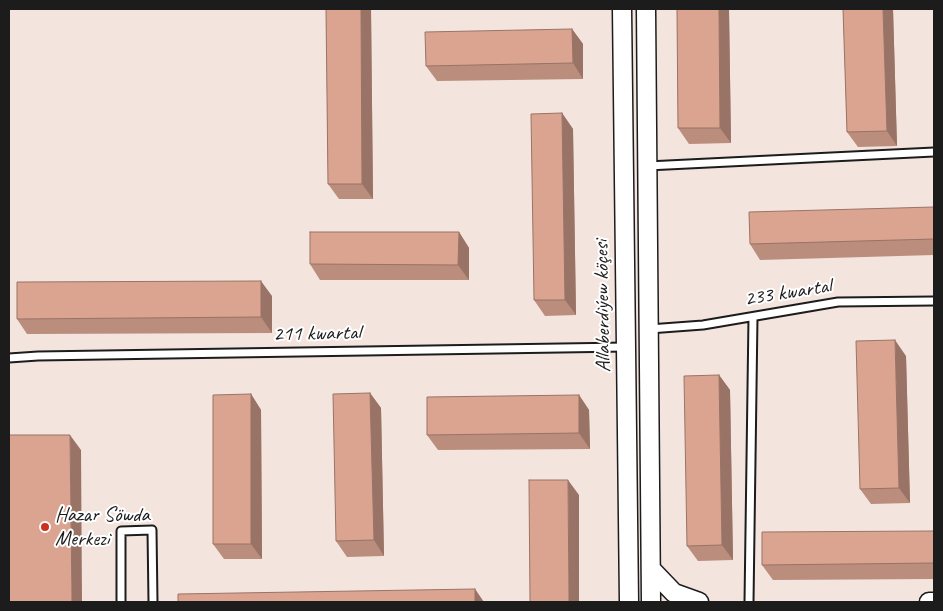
<!DOCTYPE html>
<meta charset="utf-8">
<style>
body{margin:0}
#map{position:relative;width:943px;height:611px;overflow:hidden;background:#f4e4de;font-family:Caveat,sans-serif}
canvas{display:block}
.frame{position:absolute;inset:0;border:10px solid #1c1c1c;pointer-events:none}
</style>
<div id="map">
<canvas width="943" height="611"></canvas>
<div class="frame"></div>
</div>
<script>
const ctx = document.querySelector('canvas').getContext('2d');
ctx.lineJoin = 'round';
const toPath = rows => new Path2D(rows.map(r => 'M' + r).join(''));
function strokePath(path, color, width, dash) { ctx.strokeStyle = color; ctx.lineWidth = width; ctx.lineCap = dash ? 'butt' : 'round'; ctx.setLineDash(dash || []); ctx.stroke(path); }
function paint(path, color) { ctx.fillStyle = color; ctx.fill(path, 'evenodd'); }
function drawText(font, color, halo, rows, align = 'center') {
  ctx.font = font + ' Caveat,sans-serif'; ctx.lineWidth = 4; ctx.setLineDash([]); ctx.textBaseline = 'middle'; ctx.strokeStyle = halo; ctx.fillStyle = color; for (const [text, x, y, turn = 0] of rows) {
    ctx.save(); ctx.translate(x, y); ctx.rotate((+turn || 0) * Math.PI / 180); ctx.textAlign = isNaN(turn) ? turn : align; if (halo) ctx.strokeText(text, 0, 0); ctx.fillText(text, 0, 0); ctx.restore();
  }
}
const service = toPath([
 [647,166,934,152],
 [649,329,703,325,838,302,934,301],
 [9,358,38,356,626,347],
 [121,602,121,531,152,530,153,602],
 [749,602,753,317]
]);
const tertiary = toPath([
 [622,9,629,602],
 [646,9,651,602],
 [651,569,674,593,699,602],
 [929,602,934,602]
]);
const wall = toPath([
 [326,9,371,9,373,199,339,199,328,184],
 [677,9,729,9,731,143,689,144,678,128],
 [843,9,893,9,897,146,858,147,847,132],
 [572,29,583,44,583,79,437,81,426,66],
 [562,113,573,129,576,315,545,316,534,300],
 [934,207,934,255,760,260,750,244],
 [459,232,469,248,469,280,320,280,310,264],
 [272,296,272,333,27,334,17,319],
 [906,356,910,503,871,504,860,489],
 [719,375,730,390,733,560,698,561,687,546],
 [370,393,381,408,384,556,347,557,336,541],
 [251,394,261,410,262,559,224,559,213,544],
 [579,395,589,410,590,449,438,450,427,435],
 [934,531,934,579,773,580,762,565]
]);
const shadedWall = toPath([
 [361,9,371,9,373,199,362,184],
 [719,9,729,9,731,143,720,128],
 [883,9,893,9,897,146,887,131],
 [572,29,583,44,583,79,573,63],
 [562,113,573,129,576,315,565,300],
 [459,232,469,248,469,280,458,265],
 [261,281,272,296,272,333,261,317],
 [895,340,906,356,910,503,899,488],
 [719,375,730,390,733,560,722,545],
 [370,393,381,408,384,556,374,540],
 [251,394,261,410,262,559,251,544],
 [579,395,589,410,590,449,579,433],
 [70,435,81,450,82,602,72,602],
 [568,480,579,495,579,602,569,602],
 [475,589,484,602,475,602]
]);
const building = toPath([
 [326,9,361,9,362,184,328,184,326,9],
 [677,9,719,9,720,128,678,128,677,9],
 [843,9,883,9,887,131,847,132,843,9],
 [572,29,573,63,426,66,425,32,572,29],
 [562,113,565,300,534,300,531,114,562,113],
 [934,207,934,239,750,244,749,212,934,207],
 [310,232,459,232,458,265,310,264,310,232],
 [261,281,261,317,17,319,17,282,261,281],
 [895,340,899,488,860,489,856,341,895,340],
 [719,375,722,545,687,546,684,376,719,375],
 [370,393,374,540,336,541,333,394,370,393],
 [251,394,251,544,213,544,213,395,251,394],
 [579,395,579,433,427,435,427,397,579,395],
 [9,435,70,435,72,602,9,602,9,435],
 [529,480,568,480,569,602,530,602,529,480],
 [934,531,934,563,762,565,762,532,934,531],
 [475,589,475,602,178,602,178,594,475,589]
]);
const markers = [
 [45,527,5,"#c8321e"]
];
const streetNames = [
 ["233 kwartal",788,293,-9],
 ["Allaberdiýew köçesi",603,306,-91],
 ["211 kwartal",317,334,-1]
];
const poiNames = [
 ["Hazar Söwda",55,515],
 ["Merkezi",55,539]
];
strokePath(service, '#1c1c1c', 11);
strokePath(tertiary, '#1c1c1c', 21);
strokePath(service, '#fff', 7);
strokePath(tertiary, '#fff', 18);
paint(wall, '#bb8d7d');
paint(shadedWall, '#997366');
paint(building, '#daa491');
strokePath(building, '#997366', 1);
for (const [x, y, r, color] of markers) { const dot = new Path2D(); dot.arc(x, y, r, 0, 2 * Math.PI); ctx.fillStyle = color; ctx.fill(dot); strokePath(dot, '#fff', 2); }
drawText('21px', '#1c1c1c', '#fff', streetNames);
drawText('21px', '#1c1c1c', '#fff', poiNames, 'left');
</script>
